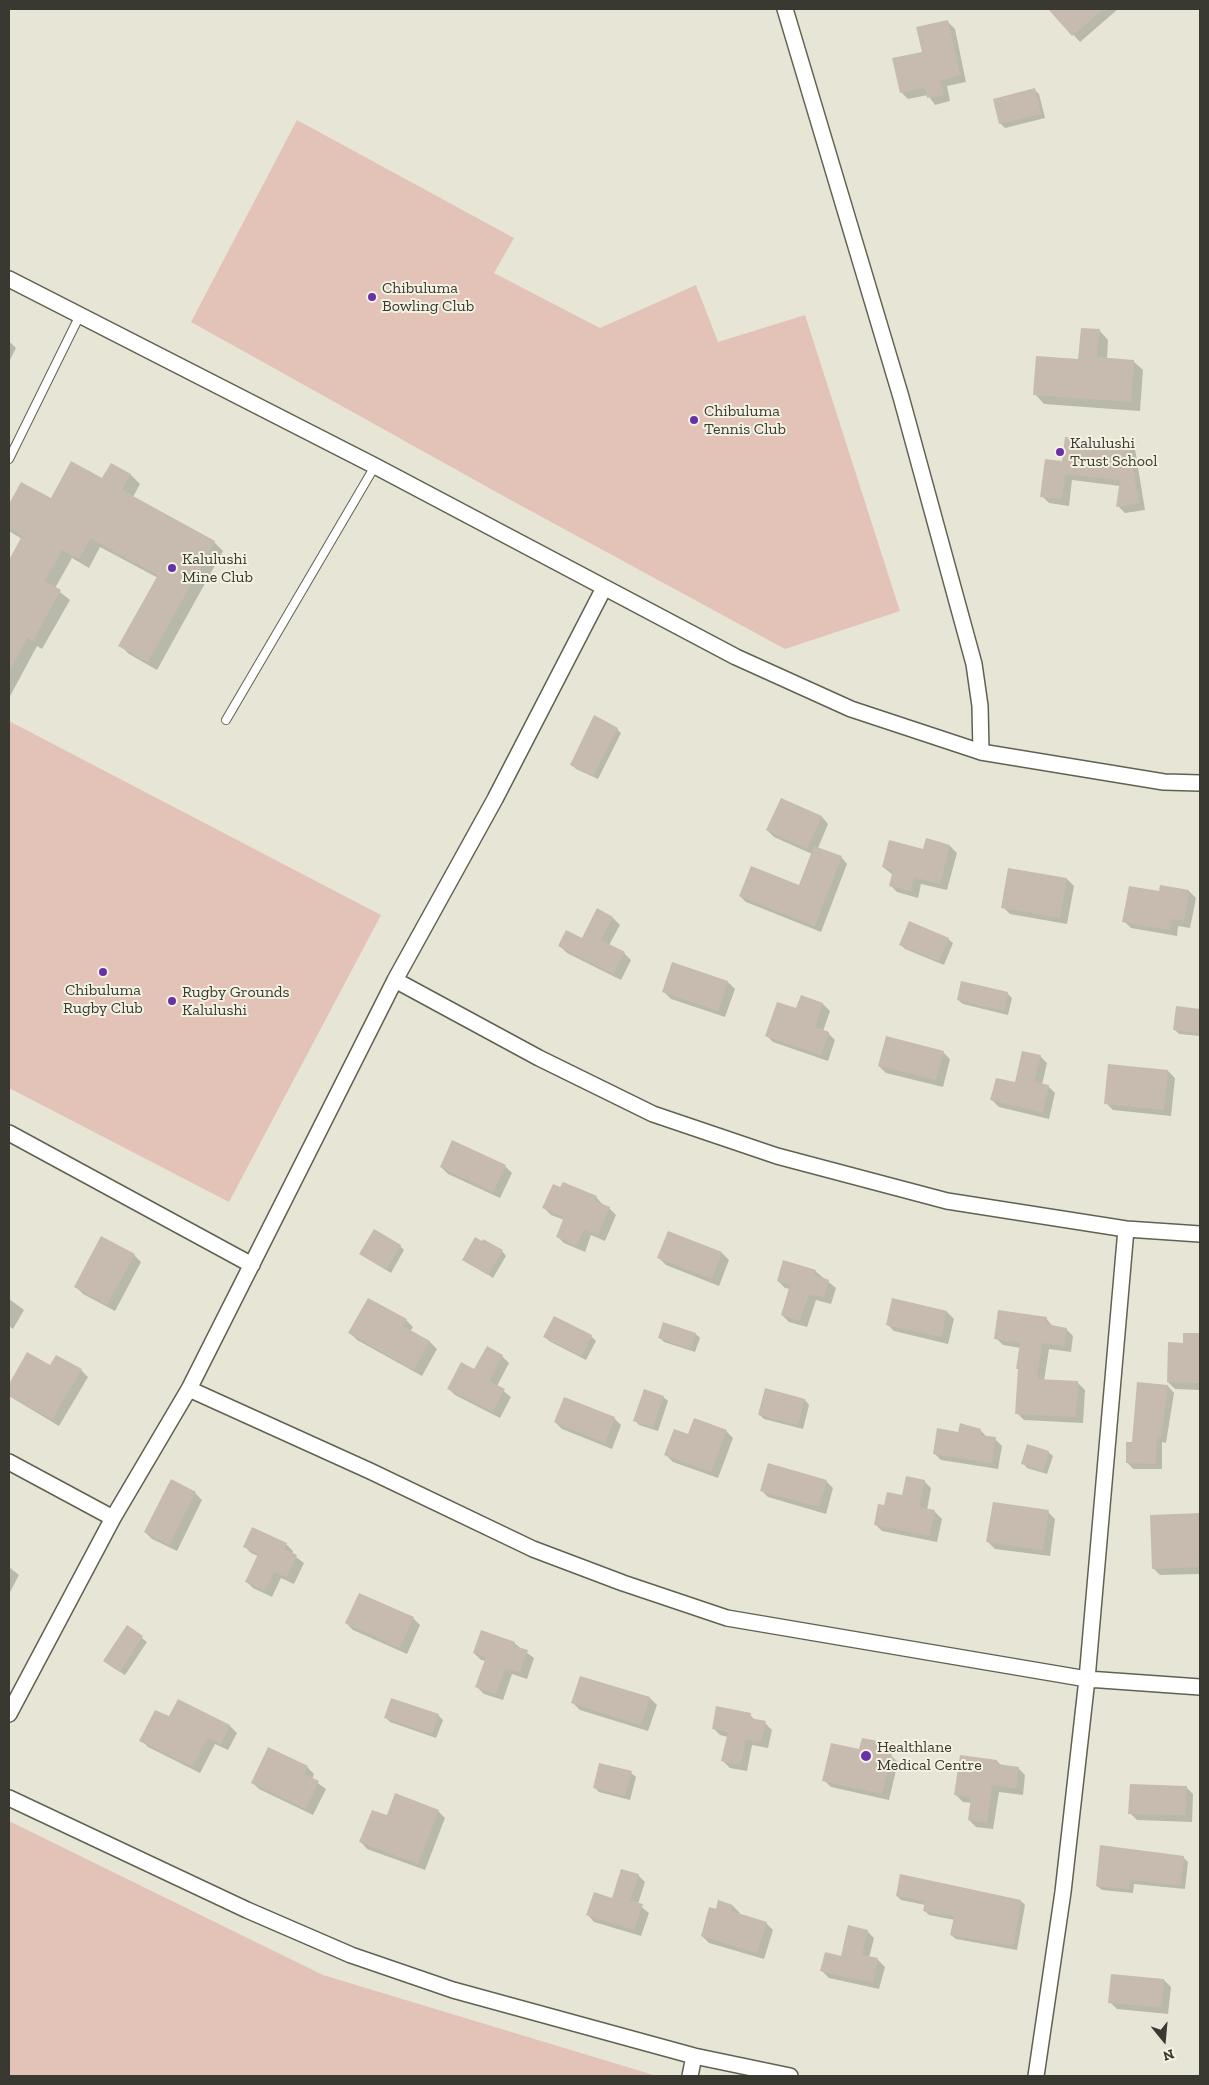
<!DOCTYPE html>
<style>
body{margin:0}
#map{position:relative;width:1209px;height:2085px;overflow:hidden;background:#e7e6d6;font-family:"Zilla Slab",serif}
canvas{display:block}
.frame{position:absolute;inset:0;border:10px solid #393932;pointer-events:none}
.north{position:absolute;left:1139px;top:2015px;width:50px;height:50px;-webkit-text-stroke:4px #f4f3e3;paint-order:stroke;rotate:163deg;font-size:14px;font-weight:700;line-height:20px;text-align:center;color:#393932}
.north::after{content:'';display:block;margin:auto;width:18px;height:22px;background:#393932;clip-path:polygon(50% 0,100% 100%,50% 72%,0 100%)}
</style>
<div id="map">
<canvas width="1209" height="2085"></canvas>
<div class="frame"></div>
<div class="north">N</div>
</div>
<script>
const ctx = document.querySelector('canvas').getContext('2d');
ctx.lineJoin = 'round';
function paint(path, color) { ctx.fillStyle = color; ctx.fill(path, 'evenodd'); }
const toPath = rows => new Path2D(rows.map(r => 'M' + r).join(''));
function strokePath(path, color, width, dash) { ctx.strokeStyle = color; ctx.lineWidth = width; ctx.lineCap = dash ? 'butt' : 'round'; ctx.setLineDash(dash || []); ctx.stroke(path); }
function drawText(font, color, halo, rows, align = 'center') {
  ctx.font = font + ' "Zilla Slab",serif'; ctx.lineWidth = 4; ctx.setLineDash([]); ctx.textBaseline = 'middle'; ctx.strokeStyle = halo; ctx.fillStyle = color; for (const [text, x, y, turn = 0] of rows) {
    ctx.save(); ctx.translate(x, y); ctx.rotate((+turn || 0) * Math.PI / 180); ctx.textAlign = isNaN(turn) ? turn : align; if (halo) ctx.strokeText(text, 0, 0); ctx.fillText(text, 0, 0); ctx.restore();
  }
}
const green = toPath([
 [297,120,514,238,494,273,600,328,696,285,718,342,805,315,900,611,785,649,507,498,191,322],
 [9,721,381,915,229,1202,9,1088],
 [9,1821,323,1975,657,2076,9,2076]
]);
const shadow = toPath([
 [1050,9,1118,9,1080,42],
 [948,22,955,29,966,82,947,86,950,101,935,105,928,95,908,99,901,92,923,53],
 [1035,90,1039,94,1045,118,1005,128,1000,123],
 [1099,330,1108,340,1107,359,1133,361,1143,370,1140,411,1044,404,1035,394,1079,361],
 [9,341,16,348,9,362],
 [1128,442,1135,449,1145,510,1125,513,1118,506,1120,486,1072,480,1069,506,1049,503,1042,496,1063,463,1125,445],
 [111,464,131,475,140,484,133,497,214,542,223,551,157,670,129,654,120,645,158,578,100,547,89,568,72,558,55,588,70,600,42,649,37,646,9,698,9,563,22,539,9,531,9,507,22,484,51,500,103,480],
 [617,729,621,733,598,779,576,769,572,765],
 [781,799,822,817,828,824,818,848,841,857,847,864,821,932,746,902,740,896,800,887,812,854,774,837,767,830],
 [950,846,957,853,947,890,921,884,918,898,897,892,890,885,893,875,883,867,924,850],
 [1067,879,1074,886,1067,924,1010,914,1003,907],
 [1189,891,1196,898,1190,928,1178,926,1177,936,1131,928,1124,921,1160,893],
 [613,918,620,925,609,945,624,953,631,960,621,980,567,953,560,946,582,940],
 [948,939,953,943,944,965,905,949,900,944],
 [673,964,728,982,735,989,725,1017,671,999,664,992],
 [1007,993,1012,998,1008,1015,963,1004,958,1000],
 [802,997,823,1004,830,1011,823,1031,828,1033,835,1040,828,1061,773,1042,766,1035,797,1010],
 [1177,1008,1200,1011,1200,1036,1179,1034,1174,1029],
 [943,1052,950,1059,943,1087,886,1073,879,1066],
 [1040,1056,1047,1063,1042,1085,1048,1086,1055,1093,1049,1119,999,1107,992,1100,1016,1083],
 [1168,1071,1175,1078,1171,1116,1113,1110,1106,1103],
 [505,1166,512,1173,500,1198,448,1174,441,1167],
 [596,1197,603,1205,609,1208,616,1215,605,1241,591,1235,585,1252,564,1243,557,1236,564,1220,551,1215,544,1208],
 [669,1233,722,1253,729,1260,719,1286,666,1265,659,1258],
 [400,1246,404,1250,391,1273,361,1254],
 [502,1251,506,1256,493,1278,464,1259],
 [134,1255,141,1262,115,1311,83,1294,76,1287],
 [815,1271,836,1288,831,1304,816,1300,807,1327,789,1322,782,1315,790,1289,785,1288,778,1281],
 [9,1299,24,1310,13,1329,9,1326],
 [893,1300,947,1312,954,1319,948,1344,894,1331,887,1324],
 [555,1318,591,1336,596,1341,586,1360,549,1341,545,1337],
 [1046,1318,1053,1327,1066,1329,1073,1336,1071,1352,1049,1349,1044,1381,1078,1383,1085,1390,1083,1423,1024,1420,1017,1413,1021,1348,1003,1345,996,1338],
 [406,1320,413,1327,410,1332,430,1342,437,1349,422,1376,357,1340,350,1333],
 [696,1334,700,1338,695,1352,664,1342,659,1337],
 [1184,1334,1200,1334,1200,1390,1175,1389,1168,1382,1184,1344],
 [28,1354,51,1367,81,1370,88,1377,59,1426,9,1396,9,1386],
 [502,1356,509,1363,497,1386,511,1397,500,1418,455,1395,448,1388],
 [1138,1383,1168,1386,1174,1393,1166,1443,1162,1442,1162,1469,1133,1469,1127,1462,1133,1443],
 [766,1390,805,1400,809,1405,803,1429,764,1419,759,1414],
 [663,1397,668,1401,658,1431,639,1425,635,1420],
 [614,1418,621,1425,612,1449,562,1429,555,1422],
 [980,1430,987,1437,995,1439,1002,1446,998,1469,941,1460,934,1453,959,1433],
 [726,1431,733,1438,718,1478,673,1462,666,1455,689,1436],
 [1048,1452,1053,1456,1047,1474,1027,1468,1023,1463],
 [826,1481,833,1488,826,1514,768,1497,761,1490],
 [924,1481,931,1488,927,1510,935,1512,942,1519,937,1542,882,1531,875,1524,885,1507],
 [195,1493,202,1500,177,1551,152,1539,145,1532],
 [1048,1512,1055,1519,1050,1556,995,1549,988,1542],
 [1200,1515,1200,1574,1160,1575,1153,1568],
 [286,1544,293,1551,292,1554,304,1563,294,1584,281,1578,272,1597,253,1588,246,1581,258,1556,251,1553,244,1546],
 [9,1567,19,1575,9,1594],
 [413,1618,420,1625,407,1654,353,1630,346,1623],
 [127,1627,147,1642,125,1675,109,1665],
 [514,1643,534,1658,527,1679,512,1674,503,1700,484,1694,477,1687,486,1661,481,1660,474,1653],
 [650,1698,657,1705,648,1731,580,1710,573,1703],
 [178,1700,230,1726,237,1733,228,1750,215,1744,200,1773,148,1747,141,1740,170,1718],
 [438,1715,443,1720,436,1738,390,1722,386,1718],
 [750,1715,756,1721,765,1723,772,1730,768,1748,752,1745,747,1771,730,1768,723,1761,728,1737,720,1735,713,1728],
 [883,1744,890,1751,889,1754,898,1762,889,1800,831,1787,824,1780,860,1750],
 [997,1761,1002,1766,1018,1768,1025,1775,1023,1795,999,1792,993,1829,976,1827,969,1820,972,1803,963,1802,956,1795],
 [307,1767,314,1774,312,1779,326,1789,313,1815,259,1789,252,1782],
 [631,1773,636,1777,630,1800,599,1792,594,1787],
 [1186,1787,1193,1794,1192,1822,1137,1820,1130,1813],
 [438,1811,445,1818,425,1870,367,1849,361,1842,387,1817],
 [1183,1857,1188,1862,1185,1889,1134,1884,1133,1893,1102,1890,1097,1886],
 [638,1875,645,1882,638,1904,649,1913,641,1936,594,1922,588,1915,613,1899],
 [897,1896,1021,1901,1025,1905,1017,1950,956,1939,951,1935,955,1920,929,1915,924,1910,925,1905,901,1900],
 [719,1902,733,1906,740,1913,739,1915,766,1923,773,1930,764,1959,709,1943,702,1936,717,1910],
 [867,1931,874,1938,869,1958,878,1960,885,1967,879,1989,829,1978,822,1971,842,1957],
 [1164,1980,1171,1987,1168,2014,1117,2009,1110,2002]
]);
const building = toPath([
 [1048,9,1103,9,1072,36],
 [948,20,960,75,940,80,944,95,927,98,925,88,900,93,892,58,922,52,916,27],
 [1035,88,1041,114,999,124,993,99],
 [1081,328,1100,329,1097,357,1134,360,1131,402,1033,395,1036,356,1078,359],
 [1065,437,1124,444,1125,441,1128,441,1139,503,1116,507,1120,480,1065,474,1062,499,1040,497,1045,459,1062,461],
 [71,461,102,478,111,463,131,474,122,490,215,541,148,662,118,646,158,575,91,539,79,559,62,550,45,581,61,590,33,641,27,638,9,673,9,560,22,536,9,528,9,504,21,482,51,498],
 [594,715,618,728,593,776,570,765],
 [781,798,822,816,807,849,766,830],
 [926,838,950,845,940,884,914,877,911,891,889,886,893,870,882,867,889,840,923,849],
 [814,846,842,856,815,926,739,896,751,866,799,885],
 [1008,868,1067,878,1060,918,1001,908],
 [1160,885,1189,890,1184,921,1172,919,1170,930,1122,922,1129,886,1159,891],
 [597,908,613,917,601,940,625,952,613,974,558,946,566,930,582,938],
 [909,921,949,938,939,961,899,945],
 [672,962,728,981,718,1011,662,992],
 [961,981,1008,992,1004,1011,957,1000],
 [801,995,823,1003,815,1027,829,1032,821,1055,765,1036,777,1002,796,1008],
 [1176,1006,1200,1009,1200,1033,1173,1030],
 [886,1036,944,1051,936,1080,878,1066],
 [1022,1051,1041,1055,1034,1082,1049,1085,1043,1113,990,1100,996,1078,1015,1082],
 [1108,1064,1168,1070,1164,1110,1104,1104],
 [452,1140,506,1165,493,1192,440,1167],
 [563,1182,597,1196,595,1201,610,1207,598,1235,584,1229,577,1246,556,1237,564,1217,542,1208,553,1184,560,1187],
 [374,1229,401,1245,386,1270,359,1254],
 [668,1231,722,1252,712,1279,657,1258],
 [101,1236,135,1254,107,1305,74,1287],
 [475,1237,482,1241,483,1239,503,1250,488,1275,462,1260],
 [783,1260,816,1270,814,1275,829,1280,824,1298,809,1294,800,1321,781,1315,790,1285,777,1281],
 [368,1298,407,1319,403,1326,430,1341,414,1370,348,1333],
 [892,1298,947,1311,941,1337,886,1325],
 [998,1310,1047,1317,1046,1324,1067,1328,1064,1346,1042,1343,1037,1379,1078,1381,1076,1417,1015,1414,1018,1369,1016,1369,1020,1343,994,1339],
 [554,1316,592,1335,582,1356,543,1337],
 [663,1322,696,1333,691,1349,658,1338],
 [1183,1333,1200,1333,1200,1383,1167,1382,1168,1342,1183,1343],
 [487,1346,503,1355,489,1381,505,1389,493,1412,447,1389,461,1362,474,1369],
 [27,1352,50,1365,56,1355,82,1369,52,1420,9,1395,9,1384],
 [1137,1382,1168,1385,1161,1437,1157,1437,1156,1464,1126,1463,1126,1442,1132,1442],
 [765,1388,805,1399,798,1425,758,1415],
 [644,1389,664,1396,653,1428,633,1421],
 [564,1397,615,1417,605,1443,554,1422],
 [694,1418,727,1430,711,1472,664,1455,674,1429,688,1434],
 [960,1423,981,1429,980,1435,996,1437,992,1463,933,1454,937,1428,958,1432],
 [1027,1444,1049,1451,1043,1471,1021,1464],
 [768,1463,827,1480,819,1507,760,1491],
 [906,1476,925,1480,919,1507,935,1510,930,1536,874,1525,878,1504,884,1505,887,1492,902,1495],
 [171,1479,196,1492,169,1545,144,1532],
 [993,1502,1049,1510,1043,1550,986,1542],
 [1200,1513,1200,1567,1152,1569,1150,1515],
 [252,1527,287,1543,284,1549,297,1555,287,1577,274,1572,265,1591,245,1582,258,1554,243,1547],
 [359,1593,414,1617,400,1648,345,1623],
 [127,1625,143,1636,120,1672,103,1661],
 [481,1630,515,1642,514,1646,528,1650,520,1672,505,1668,496,1694,475,1687,486,1657,473,1653],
 [580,1676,650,1697,641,1725,571,1703],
 [391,1698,439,1714,432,1734,384,1718],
 [178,1699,230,1725,221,1744,207,1738,193,1767,139,1741,155,1710,169,1716],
 [716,1706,751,1713,750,1718,766,1721,761,1742,746,1739,740,1765,721,1761,728,1732,712,1729],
 [862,1738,884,1742,882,1751,892,1754,882,1794,822,1781,831,1743,859,1749],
 [268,1747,308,1766,304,1774,319,1781,306,1809,251,1783],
 [960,1755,997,1760,997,1764,1019,1767,1016,1789,992,1785,987,1823,968,1820,971,1797,954,1795],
 [599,1763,632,1771,625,1796,593,1788],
 [1130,1784,1187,1786,1186,1815,1128,1814],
 [395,1793,439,1810,418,1864,359,1842,372,1810,387,1815],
 [1100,1845,1184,1856,1181,1885,1130,1880,1129,1889,1096,1886],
 [621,1869,639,1874,630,1901,643,1904,634,1930,586,1915,594,1892,612,1898],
 [900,1874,1021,1900,1013,1946,950,1935,954,1917,923,1911,925,1901,896,1896],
 [718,1900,733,1905,731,1911,767,1922,757,1953,701,1936,709,1907,716,1909],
 [848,1925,868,1930,862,1955,878,1958,873,1983,820,1971,825,1952,841,1956],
 [1111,1974,1164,1979,1162,2007,1108,2003]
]);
const lane = toPath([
 [9,459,80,315],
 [226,720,375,466]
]);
const street = toPath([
 [785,9,901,397,974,664,980,706,981,752],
 [9,279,375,466,736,657,851,709,981,752,1164,782,1200,783],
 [395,980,539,1058,653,1114,777,1156,947,1201,1126,1229,1200,1234],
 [9,1133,252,1265],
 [189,1389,370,1471,533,1549,623,1583,727,1618,1087,1679,1200,1687],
 [9,1462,113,1518],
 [9,1714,113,1518,189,1389,395,980,495,799,604,588],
 [9,1798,247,1910,351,1955,453,1990,694,2056,790,2076],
 [690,2076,694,2056],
 [1036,2076,1063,1892,1087,1679,1126,1229]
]);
const markers = [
 [372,297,5,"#6931a7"],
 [694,420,5,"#6931a7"],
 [1060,452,5,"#6931a7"],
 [172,568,5,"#6931a7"],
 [103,972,5,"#6931a7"],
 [172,1001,5,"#6931a7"],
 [866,1756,6,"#6931a7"]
];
const poiNames = [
 ["Chibuluma",382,288],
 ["Bowling Club",382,306],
 ["Chibuluma",704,411],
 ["Tennis Club",704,429],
 ["Kalulushi",1070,443],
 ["Trust School",1070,461],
 ["Kalulushi",182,559],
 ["Mine Club",182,577],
 ["Chibuluma",103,990,"center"],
 ["Rugby Club",103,1008,"center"],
 ["Rugby Grounds",182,992],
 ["Kalulushi",182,1010],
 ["Healthlane",877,1747],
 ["Medical Centre",877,1765]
];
paint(green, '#e3c3b8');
paint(shadow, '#0003');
paint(building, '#c6bbae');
strokePath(lane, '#616152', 10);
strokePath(street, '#616152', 18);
strokePath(lane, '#fff', 8);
strokePath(street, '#fff', 15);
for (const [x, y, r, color] of markers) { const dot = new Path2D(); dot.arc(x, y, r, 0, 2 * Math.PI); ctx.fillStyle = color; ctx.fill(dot); strokePath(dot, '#f4f3e3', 2); }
drawText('16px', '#393932', '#f4f3e3', poiNames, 'left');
</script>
